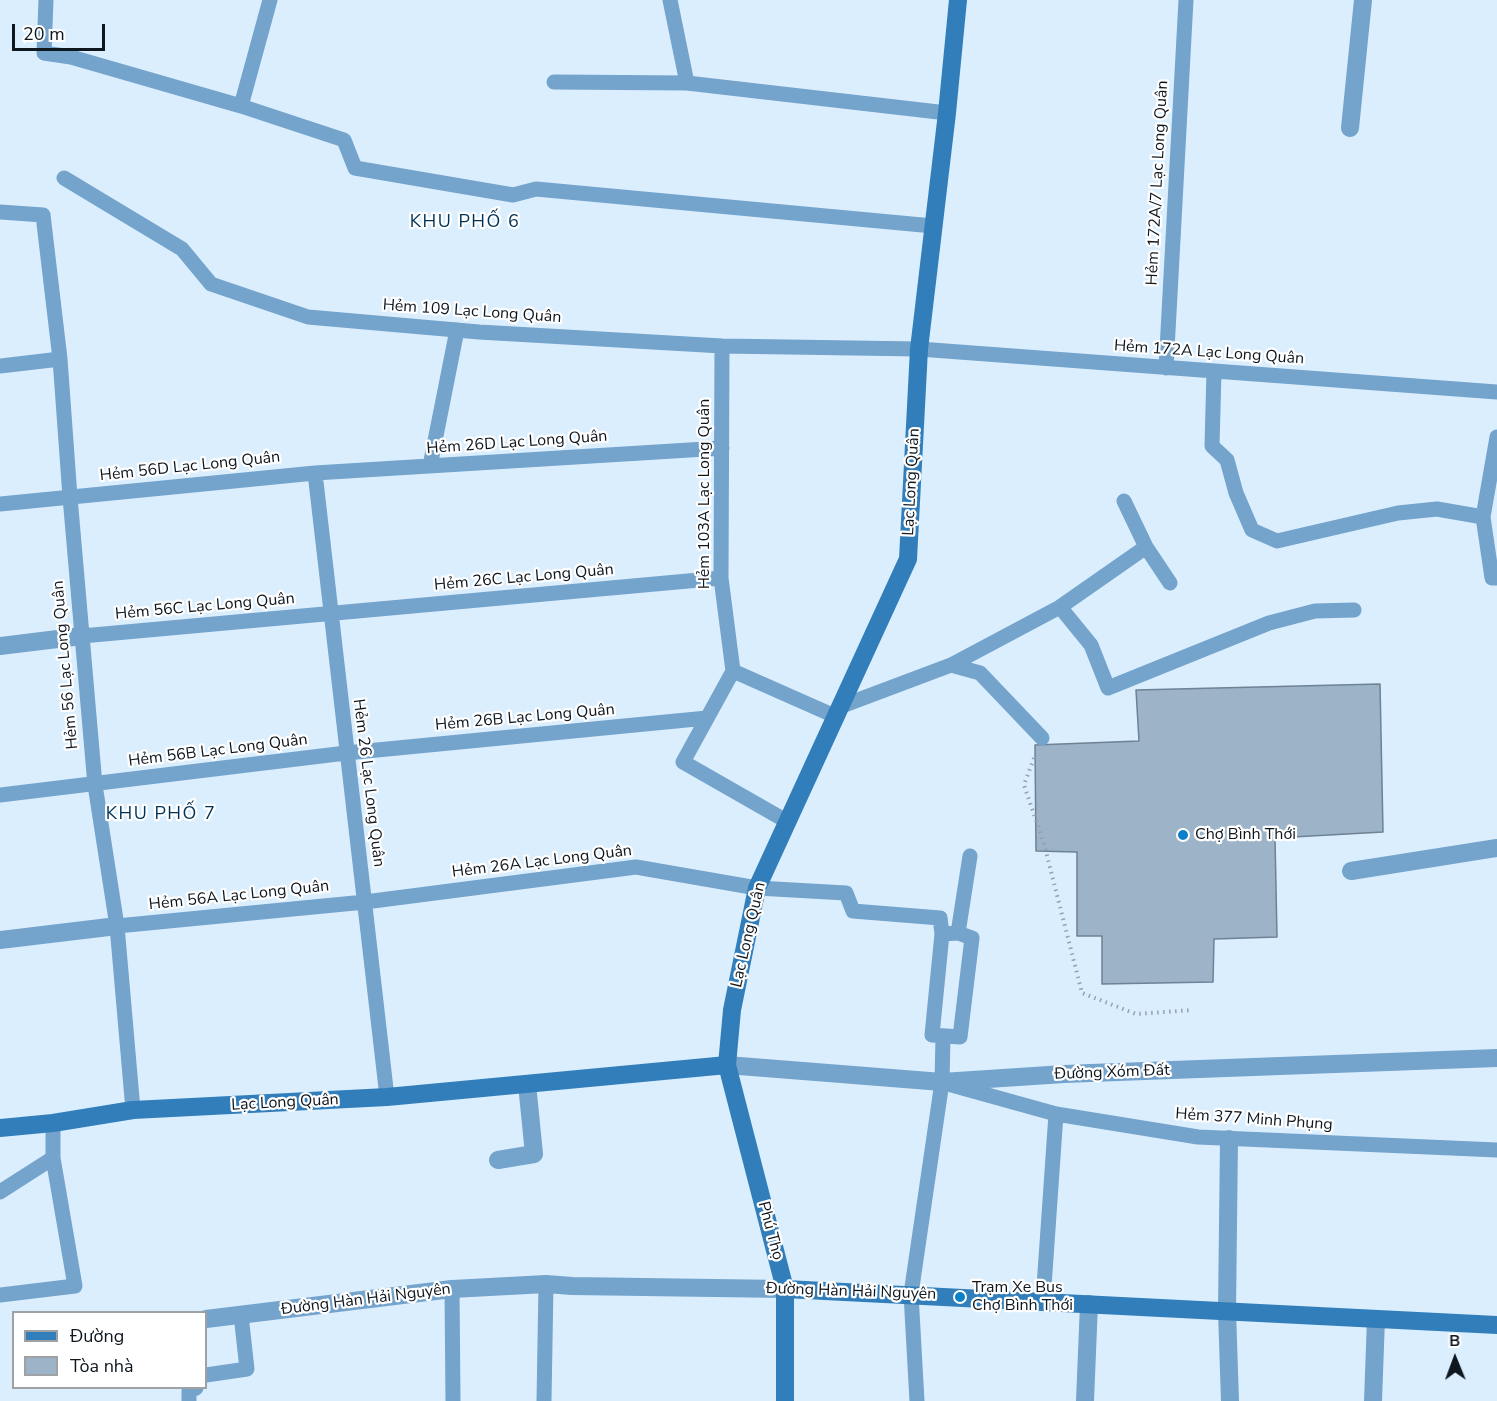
<!DOCTYPE html>
<meta charset="utf-8">
<style>
body{margin:0}
#map{position:relative;width:1497px;height:1401px;overflow:hidden;background:#dbeefe;font-family:"Nunito Sans",sans-serif}
canvas{display:block}
.legend{position:absolute;left:12px;top:1311px;width:195px;height:78px;box-sizing:border-box;background:#fff;border:2px solid #9fa2a5;margin:0;padding:8px 10px;list-style:none;font-size:18px;color:#0e161e}
.legend li{display:flex;align-items:center;gap:12px;height:30px}
.legend b{width:30px;border:2px solid #9fa2a5}
.north{position:absolute;left:1425px;top:1329px;width:60px;height:60px;-webkit-text-stroke:4px #fff;paint-order:stroke;rotate:359deg;font-size:16px;font-weight:700;line-height:24px;text-align:center;color:#0e161e}
.north::after{content:'';display:block;margin:auto;width:21px;height:27px;background:#0e161e;clip-path:polygon(50% 0,100% 100%,50% 72%,0 100%)}
.scale{position:absolute;left:12px;top:24px;width:93px;height:27px;box-sizing:border-box;border:3px solid #0e161e;border-top:0;padding-left:8px;font-size:18px;line-height:21px;white-space:nowrap;color:#0e161e;-webkit-text-stroke:4px #fff;paint-order:stroke}
</style>
<div id="map">
<canvas width="1497" height="1401"></canvas>
<ul class="legend">
<li><b style="height:8px;background:#317eba"></b>Đường</li>
<li><b style="height:16px;background:#9db3c7"></b>Tòa nhà</li>
</ul>
<div class="north">B</div>
<div class="scale">20 m</div>
</div>
<script>
const ctx = document.querySelector('canvas').getContext('2d');
ctx.lineJoin = 'round';
function paint(path, color) { ctx.fillStyle = color; ctx.fill(path, 'evenodd'); }
const toPath = rows => new Path2D(rows.map(r => 'M' + r).join(''));
function strokePath(path, color, width, dash) { ctx.strokeStyle = color; ctx.lineWidth = width; ctx.lineCap = dash ? 'butt' : 'round'; ctx.setLineDash(dash || []); ctx.stroke(path); }
function drawText(font, color, halo, rows, align = 'center') {
  ctx.font = font + ' "Nunito Sans",sans-serif'; ctx.lineWidth = 4.5; ctx.setLineDash([]); ctx.textBaseline = 'middle'; ctx.strokeStyle = halo; ctx.fillStyle = color; for (const [text, x, y, turn = 0] of rows) {
    ctx.save(); ctx.translate(x, y); ctx.rotate((+turn || 0) * Math.PI / 180); ctx.textAlign = isNaN(turn) ? turn : align; if (halo) ctx.strokeText(text, 0, 0); ctx.fillText(text, 0, 0); ctx.restore();
  }
}
const building = toPath([
 [1380,684,1383,832,1275,838,1277,937,1214,939,1213,982,1102,984,1102,936,1077,936,1077,852,1036,851,1035,745,1139,741,1136,690,1380,684]
]);
const path = toPath([
 [1034,758,1024,785,1044,844,1082,993,1136,1014,1193,1010]
]);
const lane = toPath([
 [46,0,44,53,71,57,241,106,344,140,355,168,513,195,536,189,933,226],
 [670,0,687,83,947,113],
 [554,82,687,83],
 [241,106,270,0],
 [64,178,182,249,211,284,308,317,479,332,722,346,919,349,1497,392],
 [0,212,43,215,60,359,70,497,95,785,117,926,133,1110],
 [722,346,721,578,733,671,837,717],
 [0,366,60,359],
 [1166,368,1186,0],
 [1214,371,1212,446,1227,460,1236,493,1252,530,1277,541,1398,513,1437,509,1483,517],
 [1497,437,1483,517,1492,578,1497,578],
 [430,466,457,330],
 [315,473,387,1097],
 [1124,501,1146,547,1170,583],
 [0,504,315,473,722,448],
 [1060,607,1146,547],
 [82,636,721,578],
 [951,665,980,673,1042,738],
 [733,671,683,762,788,822],
 [842,706,951,665,1060,607,1091,645,1108,688,1269,623,1315,611,1354,610],
 [0,795,346,753,707,718],
 [117,926,365,902,636,867,757,888,846,893,853,911,940,918,942,934],
 [958,933,972,938,960,1037,932,1035,942,934,958,933],
 [958,933,970,856],
 [948,1084,1056,1114,1198,1137,1497,1150],
 [0,1192,53,1158,53,1123],
 [452,1289,453,1401],
 [0,1295,75,1286,53,1158],
 [1043,1301,1056,1114],
 [206,1375,247,1369,241,1315],
 [189,1401,189,1391,196,1388],
 [544,1401,546,1284],
 [917,1401,911,1294,942,1082,943,1037]
]);
const street = toPath([
 [1350,128,1363,0],
 [0,646,82,636],
 [1351,871,1497,848],
 [0,940,117,926],
 [727,1065,942,1082,1064,1074,1497,1058],
 [1229,1139,1227,1311,1230,1401],
 [498,1160,534,1154,527,1084],
 [206,1319,452,1289,546,1284,572,1286,785,1289],
 [1085,1401,1089,1304],
 [1373,1401,1376,1319]
]);
const secondary = toPath([
 [0,1128,53,1123,133,1110,387,1097,727,1065],
 [785,1289,1497,1325],
 [785,1401,785,1289,727,1065,732,1010,757,888,908,559,919,349,947,113,958,0]
]);
const markers = [
 [1183,835,6,"#0b7fc8"],
 [960,1297,6,"#0b7fc8"]
];
const streetNames = [
 ["Hẻm 172A/7 Lạc Long Quân",1158,183,-87],
 ["Hẻm 109 Lạc Long Quân",472,312,4],
 ["Hẻm 172A Lạc Long Quân",1209,353,4],
 ["Hẻm 26D Lạc Long Quân",517,443,-4],
 ["Hẻm 56D Lạc Long Quân",190,467,-6],
 ["Lạc Long Quân",912,482,-87],
 ["Hẻm 103A Lạc Long Quân",705,494,-90],
 ["Hẻm 26C Lạc Long Quân",524,578,-5],
 ["Hẻm 56C Lạc Long Quân",205,607,-5],
 ["Hẻm 56 Lạc Long Quân",66,665,-95],
 ["Hẻm 26B Lạc Long Quân",525,718,-5],
 ["Hẻm 56B Lạc Long Quân",218,751,-7],
 ["Hẻm 26 Lạc Long Quân",368,783,83],
 ["Hẻm 26A Lạc Long Quân",542,862,-7],
 ["Hẻm 56A Lạc Long Quân",239,896,-6],
 ["Lạc Long Quân",749,935,-77],
 ["Đường Xóm Đất",1112,1073,-2],
 ["Lạc Long Quân",285,1103,-3],
 ["Hẻm 377 Minh Phụng",1254,1120,4],
 ["Phú Thọ",770,1231,75],
 ["Đường Hàn Hải Nguyên",851,1292,2],
 ["Đường Hàn Hải Nguyên",366,1300,-7]
];
const poiNames = [
 ["Chợ Bình Thới",1195,835],
 ["Trạm Xe Bus",972,1288],
 ["Chợ Bình Thới",972,1306]
];
const neighbourhoodNames = [
 ["KHU PHỐ 6",465,223],
 ["KHU PHỐ 7",161,815]
];
paint(building, '#9db3c7');
strokePath(building, '#6d8295', 1.5);
strokePath(path, '#93a2af', 4, [1.5, 4.5]);
strokePath(lane, '#74a3cc', 15);
strokePath(street, '#74a3cc', 18);
strokePath(secondary, '#317eba', 18);
for (const [x, y, r, color] of markers) { const dot = new Path2D(); dot.arc(x, y, r, 0, 2 * Math.PI); ctx.fillStyle = color; ctx.fill(dot); strokePath(dot, '#fff', 2); }
drawText('16px', '#0e161e', '#fff', streetNames);
drawText('16px', '#0e161e', '#fff', poiNames, 'left');
ctx.letterSpacing = '1.5px';
drawText('18px', '#003255', '#fff', neighbourhoodNames);
ctx.letterSpacing = '0px';
</script>
